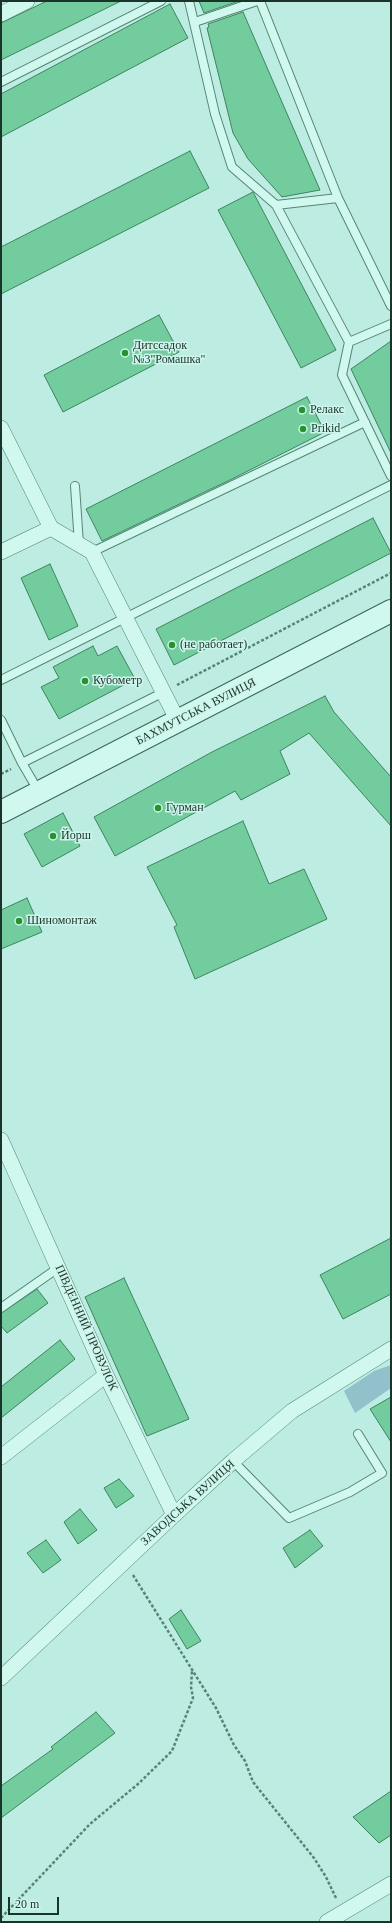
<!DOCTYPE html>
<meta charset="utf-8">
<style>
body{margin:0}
#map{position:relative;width:392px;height:1923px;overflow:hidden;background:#bdede2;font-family:Georgia,serif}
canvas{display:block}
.frame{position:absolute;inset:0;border:2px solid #1b3429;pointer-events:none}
.scale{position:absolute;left:8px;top:1897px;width:51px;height:18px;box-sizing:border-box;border:2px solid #1b3429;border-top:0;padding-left:5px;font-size:12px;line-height:14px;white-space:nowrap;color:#1b3429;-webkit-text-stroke:3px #cdf5ec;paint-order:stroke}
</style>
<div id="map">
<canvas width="392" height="1923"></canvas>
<div class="frame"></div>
<div class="scale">20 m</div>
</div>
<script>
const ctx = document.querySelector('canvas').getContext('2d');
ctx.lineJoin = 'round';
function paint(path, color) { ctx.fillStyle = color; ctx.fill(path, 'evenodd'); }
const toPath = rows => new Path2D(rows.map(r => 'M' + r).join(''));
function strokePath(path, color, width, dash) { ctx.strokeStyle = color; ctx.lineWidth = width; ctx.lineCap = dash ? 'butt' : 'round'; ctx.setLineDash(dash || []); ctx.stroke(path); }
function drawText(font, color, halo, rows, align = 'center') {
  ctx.font = font + ' Georgia,serif'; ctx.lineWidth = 3; ctx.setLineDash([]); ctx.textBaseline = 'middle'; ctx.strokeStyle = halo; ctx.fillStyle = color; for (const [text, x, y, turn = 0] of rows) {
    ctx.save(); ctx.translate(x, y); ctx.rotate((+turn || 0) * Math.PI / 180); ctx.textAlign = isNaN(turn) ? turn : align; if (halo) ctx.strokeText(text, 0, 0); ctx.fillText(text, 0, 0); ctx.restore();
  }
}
const green = toPath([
 [391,1365,391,1388,355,1413,344,1391,374,1371]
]);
const building = toPath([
 [47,1,121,1,1,60,1,23,47,1],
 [199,1,239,1,204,13,199,1],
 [170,4,188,38,1,137,1,94,170,4],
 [243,12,320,190,282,197,248,159,233,133,207,28,209,27,208,24,243,12],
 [190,151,209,188,1,294,1,247,190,151],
 [253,192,336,350,301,368,218,210,253,192],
 [159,315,179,352,63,412,44,375,159,315],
 [391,341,391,453,351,369,391,341],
 [307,397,325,432,232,479,102,541,86,509,307,397],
 [373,518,391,553,174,665,156,629,373,518],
 [50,564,78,626,49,640,21,578,50,564],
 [93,646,98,656,117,646,135,679,59,719,41,687,59,678,53,667,93,646],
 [325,696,334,712,391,777,391,826,309,733,280,751,290,774,241,800,235,791,115,856,94,817,212,752,325,696],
 [63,813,80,846,42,867,24,834,63,813],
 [243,821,269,884,304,869,327,919,195,979,174,927,177,925,147,867,243,821],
 [27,898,42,932,1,949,1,910,27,898],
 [391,1238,391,1294,343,1319,320,1275,391,1238],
 [124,1278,189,1419,147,1436,85,1297,124,1278],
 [37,1289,48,1303,7,1333,1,1326,1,1313,37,1289],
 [60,1340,75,1359,1,1418,1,1387,60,1340],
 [391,1397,391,1442,370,1409,391,1397],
 [119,1479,134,1496,116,1508,104,1488,119,1479],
 [80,1509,97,1530,78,1544,64,1522,80,1509],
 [310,1530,323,1546,295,1568,283,1548,310,1530],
 [46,1540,61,1560,43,1573,27,1553,46,1540],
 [181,1610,201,1641,187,1649,169,1619,181,1610],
 [96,1712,115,1733,1,1818,1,1786,53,1749,51,1747,96,1712],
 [391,1791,391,1835,379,1843,353,1817,391,1791]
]);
const path = toPath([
 [177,685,391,573],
 [1,774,11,769],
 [133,1575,216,1708,234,1745,245,1761,253,1782,314,1858,326,1877,336,1898],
 [1,1918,90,1824,138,1784,172,1751,193,1698,191,1687,192,1671]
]);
const lane = toPath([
 [189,1,215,114,232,167,276,205,338,198],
 [260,1,338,198,391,306],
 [195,22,257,1],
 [1,82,161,1],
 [276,205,349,342],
 [391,324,349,342,342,375,391,476],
 [75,486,79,544],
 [92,552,365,422],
 [1,680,391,485],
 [1,720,22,763],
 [39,792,22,763,164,692],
 [1,1308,58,1268],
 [233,1461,289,1518,350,1492,382,1473,358,1434]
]);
const street = toPath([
 [1,14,27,1],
 [1,428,51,528,92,552,178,721],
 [1,552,51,528],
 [1,1140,106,1375,174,1515],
 [1,1457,106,1375],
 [1,1678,174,1515,233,1461,292,1411,391,1349],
 [327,1922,391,1884]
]);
const secondary = toPath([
 [1,812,391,611]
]);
const markers = [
 [125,353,4,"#27932e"],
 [302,410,4,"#27932e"],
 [303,429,4,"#27932e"],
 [172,645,4,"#27932e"],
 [85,681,4,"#27932e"],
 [158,808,4,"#27932e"],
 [53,836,4,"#27932e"],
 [19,921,4,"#27932e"]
];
const poiNames = [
 ["Дитссадок",133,346],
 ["№3\"Ромашка\"",133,360],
 ["Релакс",310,410],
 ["Prikid",311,429],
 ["(не работает)",180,645],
 ["Кубометр",93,681],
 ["Гурман",166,808],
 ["Йорш",61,836],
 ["Шиномонтаж",27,921]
];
const streetNames = [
 ["БАХМУТСЬКА ВУЛИЦЯ",196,712,-27],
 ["ПІВДЕННИЙ ПРОВУЛОК",86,1328,66],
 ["ЗАВОДСЬКА ВУЛИЦЯ",188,1503,-42]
];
paint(green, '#92c0cb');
paint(building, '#73cc9e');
strokePath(building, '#3c845e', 1);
strokePath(lane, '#568573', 10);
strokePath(street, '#568573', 16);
strokePath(secondary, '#3a6654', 24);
strokePath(path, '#568573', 2.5, [3, 2]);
strokePath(lane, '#d0f8ef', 8);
strokePath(street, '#d0f8ef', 15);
strokePath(secondary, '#d0f8ef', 22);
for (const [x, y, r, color] of markers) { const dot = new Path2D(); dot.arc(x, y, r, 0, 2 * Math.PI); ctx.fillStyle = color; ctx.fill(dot); strokePath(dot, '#cdf5ec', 1.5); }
drawText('12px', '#1b3429', '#cdf5ec', poiNames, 'left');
drawText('12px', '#1b3429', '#cdf5ec', streetNames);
</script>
